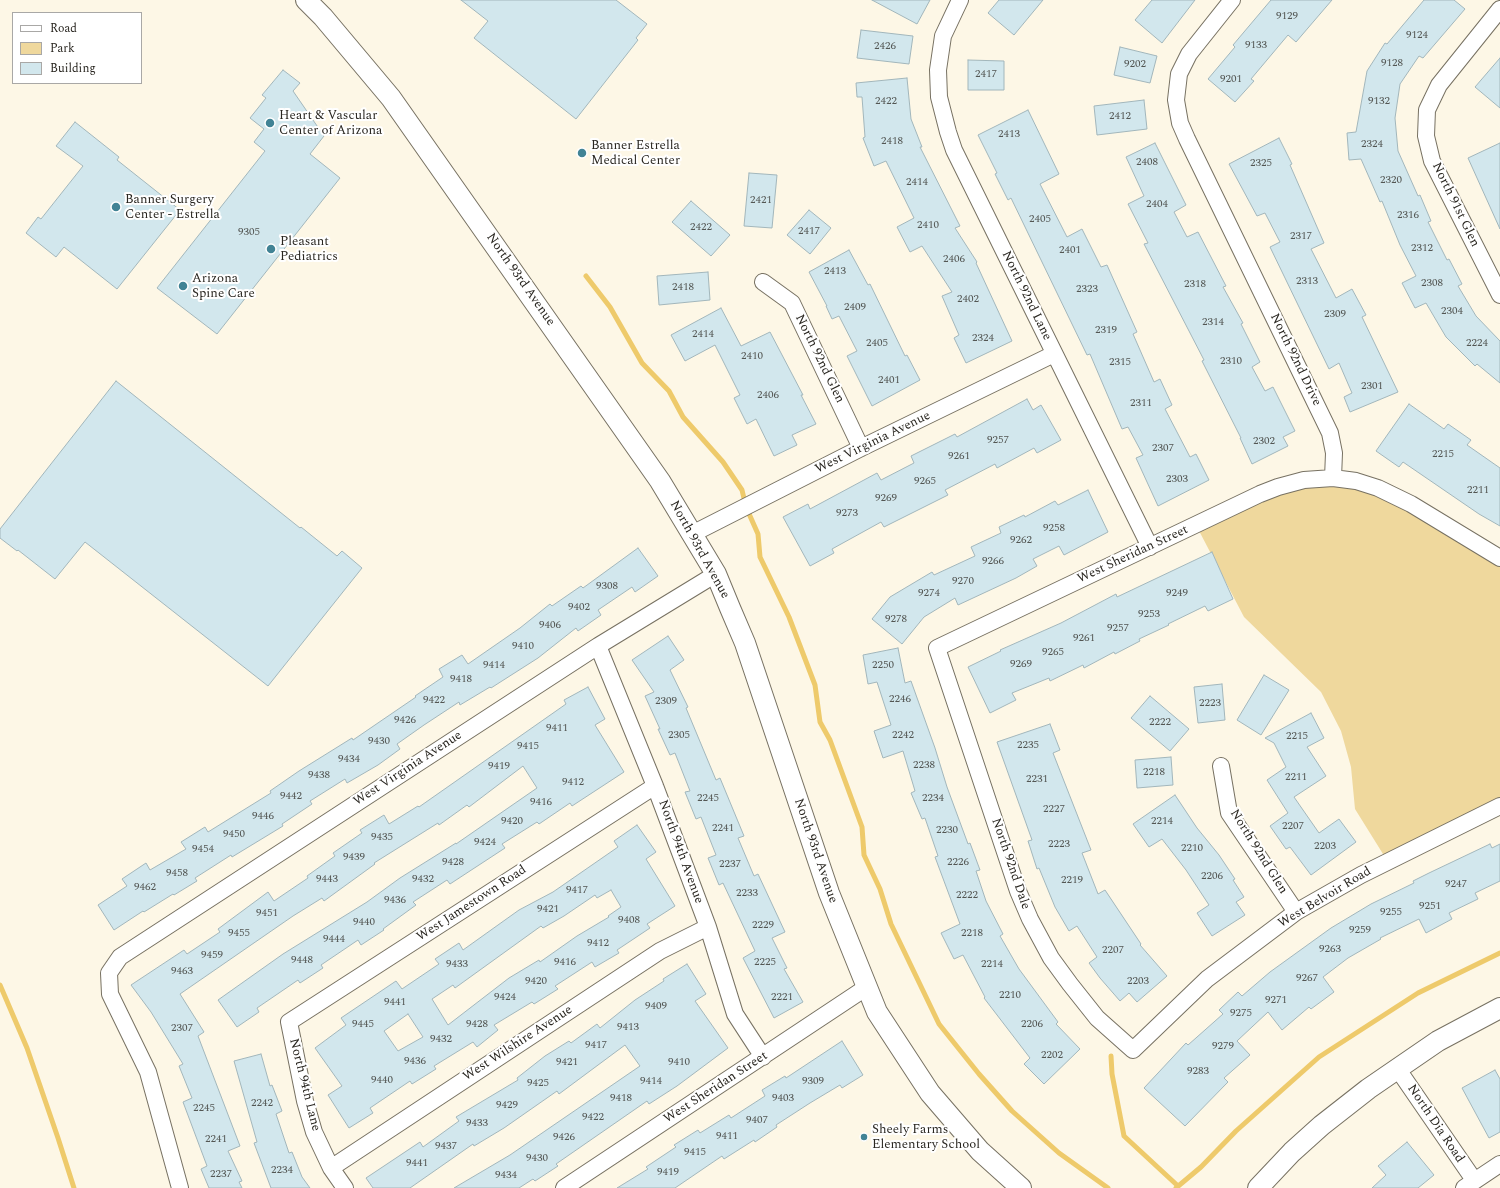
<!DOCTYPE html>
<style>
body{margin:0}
#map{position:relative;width:1500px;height:1188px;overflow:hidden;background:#fdf7e6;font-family:Spectral,serif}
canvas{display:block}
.legend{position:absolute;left:12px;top:12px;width:130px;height:72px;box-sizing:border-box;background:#fff;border:1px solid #a9a8a6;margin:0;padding:5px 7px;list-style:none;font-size:12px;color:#292620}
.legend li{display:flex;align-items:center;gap:8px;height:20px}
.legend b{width:20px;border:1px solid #a9a8a6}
</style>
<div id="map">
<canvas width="1500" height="1188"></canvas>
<ul class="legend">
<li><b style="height:5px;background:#fff"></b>Road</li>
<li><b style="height:11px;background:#efd89d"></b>Park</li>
<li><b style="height:11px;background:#d2e7ed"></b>Building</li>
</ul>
</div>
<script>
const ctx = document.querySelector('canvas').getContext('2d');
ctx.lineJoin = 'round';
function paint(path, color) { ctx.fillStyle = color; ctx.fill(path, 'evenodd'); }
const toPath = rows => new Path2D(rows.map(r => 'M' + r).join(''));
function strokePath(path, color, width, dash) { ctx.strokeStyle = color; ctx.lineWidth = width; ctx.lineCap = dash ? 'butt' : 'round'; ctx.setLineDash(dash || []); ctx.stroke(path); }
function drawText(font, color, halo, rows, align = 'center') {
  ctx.font = font + ' Spectral,serif'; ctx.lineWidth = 4; ctx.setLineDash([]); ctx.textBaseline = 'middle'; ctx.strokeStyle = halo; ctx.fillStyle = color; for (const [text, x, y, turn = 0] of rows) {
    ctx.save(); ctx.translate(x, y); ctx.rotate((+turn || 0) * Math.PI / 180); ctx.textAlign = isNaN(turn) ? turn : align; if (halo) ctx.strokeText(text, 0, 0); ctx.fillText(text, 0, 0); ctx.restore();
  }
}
const green = toPath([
 [1356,481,1500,558,1500,806,1388,862,1355,809,1351,767,1341,731,1321,692,1244,617,1196,525,1260,494]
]);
const stream = toPath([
 [586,276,610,307,642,363,669,391,683,417,723,462,742,490,746,507,758,534,760,557,789,617,815,685,820,722,830,740,862,827,864,855,880,889,891,924,939,1024,979,1074,1012,1111,1059,1153,1108,1188],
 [0,985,27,1048,58,1138,74,1188],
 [1111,1056,1112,1074,1124,1136,1178,1186],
 [1176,1188,1201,1167,1236,1131,1319,1057,1418,993,1500,953]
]);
const building = toPath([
 [461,0,616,0,647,24,636,38,638,40,576,119,474,38,488,21,461,0],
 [872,0,930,0,917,24,872,0],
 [999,0,1043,0,1014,35,988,13,999,0],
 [1152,0,1195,0,1162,43,1135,20,1152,0],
 [1271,0,1332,0,1296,42,1288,35,1251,79,1254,81,1235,102,1208,79,1235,47,1233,45,1271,0],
 [1424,0,1454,0,1465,9,1423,58,1419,56,1400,84,1395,118,1398,151,1418,196,1420,195,1431,221,1428,222,1447,260,1449,259,1462,284,1458,286,1476,316,1500,341,1500,383,1477,364,1475,366,1446,337,1426,303,1415,308,1402,283,1416,276,1400,245,1382,201,1380,202,1361,159,1349,160,1347,133,1356,132,1367,71,1385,43,1387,44,1424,0],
 [861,30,913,36,909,64,857,58,861,30],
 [1120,47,1157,56,1150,83,1114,75,1120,47],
 [1500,58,1500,108,1475,87,1500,58],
 [968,60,1004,61,1004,90,968,90,968,60],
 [283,70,300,83,293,91,324,136,310,154,340,178,217,334,157,288,265,151,254,142,264,129,250,118,266,98,262,95,283,70],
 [907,78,911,119,922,147,920,147,960,226,955,228,977,262,976,263,1012,341,966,363,954,338,959,335,942,296,952,292,922,246,910,252,897,227,914,218,886,161,874,166,863,138,865,137,862,97,857,97,856,83,907,78],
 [1144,100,1147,129,1097,135,1094,106,1144,100],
 [1028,110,1059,174,1040,184,1067,237,1082,229,1101,267,1107,265,1137,332,1133,334,1154,382,1160,379,1172,405,1165,409,1190,457,1196,454,1209,480,1158,506,1136,458,1143,455,1128,427,1122,429,1090,354,1087,355,1011,198,1008,200,995,174,997,173,978,135,1028,110],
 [75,122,119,157,117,160,180,210,117,289,64,247,56,257,26,233,38,217,41,219,83,166,56,146,75,122],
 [1279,138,1292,164,1290,165,1324,243,1311,249,1336,298,1352,289,1366,315,1362,317,1398,392,1350,412,1344,397,1352,393,1339,363,1329,369,1270,247,1280,242,1265,213,1257,216,1229,164,1279,138],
 [1155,143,1186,205,1174,212,1187,237,1198,232,1226,286,1223,287,1243,323,1241,324,1260,362,1252,367,1265,391,1273,387,1295,431,1283,437,1288,446,1252,464,1240,438,1241,438,1202,361,1204,360,1144,244,1148,243,1128,204,1144,196,1126,157,1155,143],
 [1500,143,1500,229,1468,158,1500,143],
 [749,173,777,175,772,228,744,226,749,173],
 [691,201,730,235,711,256,672,222,691,201],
 [809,210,831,228,810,254,787,235,809,210],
 [849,250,868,285,870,284,905,356,907,355,920,380,872,406,847,356,857,351,839,316,832,319,826,306,827,306,809,272,849,250],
 [708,272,710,300,659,305,657,276,708,272],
 [721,308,741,346,770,332,803,395,801,395,816,424,792,435,797,445,774,456,756,419,747,424,734,398,740,395,715,345,685,361,671,335,721,308],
 [116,381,300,528,301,527,337,556,342,551,362,568,268,686,85,542,55,579,18,550,17,551,0,538,0,529,116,381],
 [1027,399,1033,410,1041,405,1061,440,1037,453,1034,448,997,468,995,464,945,490,948,495,884,527,881,522,832,549,834,553,810,566,783,517,808,504,810,509,877,473,881,480,914,463,911,456,955,434,957,437,1027,399],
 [1409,404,1444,429,1448,424,1471,440,1467,445,1500,468,1500,526,1479,514,1403,462,1399,467,1376,451,1409,404],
 [1088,490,1108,532,1064,555,1059,546,1033,559,1037,566,1016,578,958,605,955,598,924,617,902,644,872,619,890,597,932,572,934,575,975,556,971,547,1001,533,999,527,1024,515,1025,517,1055,501,1058,505,1088,490],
 [638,548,658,576,635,592,632,587,598,610,601,615,578,631,576,628,538,658,491,688,490,687,460,705,459,702,424,725,397,744,400,749,378,765,347,783,345,779,310,801,312,804,282,824,283,826,232,857,231,855,195,878,197,881,174,895,173,894,144,912,143,911,114,930,98,905,127,886,122,879,146,863,150,870,186,849,181,842,205,827,208,832,271,793,270,791,299,771,352,738,353,740,416,697,415,696,443,677,439,669,462,655,468,664,520,628,550,604,552,606,581,586,583,588,638,548],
 [1212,552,1233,599,1208,611,1205,606,1168,624,1169,625,1139,639,1140,641,1115,654,1114,652,1084,668,1083,665,1050,681,1049,678,1012,693,1016,700,990,713,968,667,1001,651,1000,650,1061,623,1116,594,1117,597,1212,552],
 [668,636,684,660,670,670,688,707,686,708,716,780,720,778,744,836,738,838,754,876,758,874,785,932,772,938,787,968,784,969,803,1002,774,1018,743,958,755,951,723,883,719,885,708,858,716,855,701,817,696,819,685,792,690,791,675,753,670,755,658,729,660,729,645,696,654,692,632,660,668,636],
 [898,648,905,683,911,681,935,748,947,787,968,844,970,843,980,870,976,871,986,901,1003,934,1000,936,1019,969,1058,1022,1056,1024,1080,1049,1044,1084,1024,1064,1030,1058,984,998,985,997,963,955,954,959,941,933,960,924,935,857,938,856,925,818,922,819,911,793,915,791,903,751,883,758,874,731,891,725,877,682,868,684,863,655,898,648],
 [1264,675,1289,690,1261,735,1237,720,1264,675],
 [1222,684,1225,720,1198,723,1194,687,1222,684],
 [588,687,605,719,595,725,624,772,572,806,570,803,539,824,537,822,502,844,505,848,450,884,447,880,413,902,416,905,383,929,384,930,361,945,358,940,321,965,323,968,300,983,298,980,257,1008,259,1012,237,1027,218,1000,283,954,367,902,400,878,456,843,456,844,537,788,523,766,469,807,467,805,439,825,438,823,374,863,375,864,324,901,322,898,293,916,180,994,204,1032,198,1036,240,1146,228,1151,242,1181,239,1182,242,1188,209,1188,201,1169,207,1166,183,1102,192,1098,179,1066,183,1064,151,1012,131,985,184,950,187,954,220,932,218,929,268,892,274,901,308,878,307,876,335,856,333,853,362,833,360,830,384,815,389,824,418,806,419,807,566,704,564,700,588,687],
 [1150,696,1189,729,1170,751,1131,718,1150,696],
 [1311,713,1324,738,1307,747,1326,776,1294,797,1319,833,1339,819,1356,842,1311,875,1290,847,1286,849,1270,826,1288,813,1267,780,1286,767,1274,743,1265,738,1311,713],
 [1050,724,1060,750,1053,753,1091,850,1082,853,1098,894,1105,890,1141,944,1140,945,1167,976,1137,1002,1129,993,1120,1001,1100,978,1089,963,1097,957,1077,926,1069,931,1055,907,1039,868,1037,869,1028,841,1032,840,997,742,1050,724],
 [1171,757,1173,785,1137,788,1135,760,1171,757],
 [1175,795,1197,828,1219,855,1235,879,1233,880,1244,897,1236,902,1245,915,1212,936,1197,913,1209,905,1186,870,1162,839,1149,847,1133,824,1175,795],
 [637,825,656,852,646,859,675,906,647,924,650,928,617,950,619,953,595,967,592,962,555,986,558,989,534,1004,532,1002,494,1025,498,1030,477,1047,473,1042,434,1066,436,1069,412,1084,410,1081,370,1108,373,1113,349,1128,328,1095,342,1086,315,1048,346,1025,341,1018,396,981,402,989,439,964,435,959,459,943,463,950,519,910,553,892,618,847,614,841,637,825],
 [611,890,621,907,608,916,609,917,577,936,540,962,539,960,509,978,448,1025,432,999,453,985,455,988,541,926,543,928,564,916,595,895,597,898,611,890],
 [408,1014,423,1037,398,1051,384,1031,408,1014],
 [1490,844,1492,848,1500,844,1500,881,1475,893,1478,899,1449,913,1452,919,1426,933,1419,919,1380,938,1381,939,1348,958,1323,977,1334,992,1311,1009,1309,1007,1282,1030,1268,1012,1237,1041,1250,1055,1224,1078,1228,1082,1185,1126,1144,1088,1186,1043,1188,1045,1223,1014,1219,1010,1238,992,1242,996,1270,972,1331,928,1371,904,1414,883,1413,881,1429,873,1490,844],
 [687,964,706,994,695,1001,728,1048,677,1086,649,1104,647,1101,556,1164,558,1166,535,1181,533,1179,519,1188,454,1188,510,1155,640,1066,625,1045,559,1094,557,1091,504,1128,474,1146,473,1144,410,1188,373,1188,366,1178,420,1142,423,1147,459,1121,456,1117,518,1080,517,1078,545,1056,569,1041,571,1043,597,1024,600,1028,635,1000,664,981,663,979,687,964],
 [842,1041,863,1075,842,1088,840,1085,810,1103,776,1125,777,1127,755,1142,754,1140,724,1159,722,1156,675,1188,617,1188,648,1169,646,1167,676,1147,674,1145,698,1130,700,1133,729,1115,731,1118,765,1096,762,1090,785,1076,786,1078,842,1041],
 [261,1054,270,1086,272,1085,282,1111,276,1114,289,1153,292,1152,302,1177,310,1188,271,1188,254,1143,257,1142,234,1061,261,1054],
 [1495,1070,1500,1079,1500,1132,1489,1138,1462,1088,1495,1070],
 [1407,1142,1434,1175,1418,1188,1372,1188,1386,1175,1378,1166,1407,1142]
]);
const minor = toPath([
 [960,0,943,36,938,70,939,97,948,132,954,150,1150,547],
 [1232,0,1189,54,1179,74,1176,100,1180,123,1187,139,1330,433,1334,453,1333,478],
 [1500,9,1439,85,1427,110,1426,136,1432,161,1500,295],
 [763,282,792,303,861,448],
 [692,534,861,448,1054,354],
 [1500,558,1411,504,1378,488,1356,481,1333,478,1304,480,1278,487,1260,494,937,648,1018,891,1030,919,1051,958,1070,984,1097,1018,1133,1050,1207,979,1296,912,1361,875,1500,806],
 [598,646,655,786,708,927,735,1014,763,1057],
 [1221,766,1229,813,1296,912],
 [1397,1068,1474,1180],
 [331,1168,660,951,708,927],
 [180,1188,148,1072,110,994,109,973,120,957,598,646,716,574],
 [345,1188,331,1168,314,1132,305,1101,289,1022,655,786],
 [564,1188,867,987],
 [1464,1188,1500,1164]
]);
const tertiary = toPath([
 [306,0,323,17,391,98,660,481,716,574,730,608,745,643,829,893,877,1012,930,1093,980,1151,1021,1188],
 [1258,1188,1292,1152,1322,1125,1368,1089,1438,1041,1500,1008]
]);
const markers = [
 [270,123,5,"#418395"],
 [582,153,5,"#418395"],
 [116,207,5,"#418395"],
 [271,249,5,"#418395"],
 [183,286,5,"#418395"],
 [864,1137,4,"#418395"]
];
const numberNames = [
 ["9129",1287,17],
 ["9124",1417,36],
 ["9133",1256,46],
 ["2426",885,47],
 ["9128",1392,64],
 ["9202",1135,65],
 ["2417",986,75],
 ["9201",1231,80],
 ["2422",886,102],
 ["9132",1379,102],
 ["2412",1120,117],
 ["2413",1009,135],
 ["2418",892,142],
 ["2324",1372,145],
 ["2408",1147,163],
 ["2325",1261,164],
 ["2320",1391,181],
 ["2414",917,183],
 ["2421",761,201],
 ["2404",1157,205],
 ["2316",1408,216],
 ["2405",1040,220],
 ["2410",928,226],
 ["2422",701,228],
 ["2417",809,232],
 ["9305",249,233],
 ["2317",1301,237],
 ["2312",1422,249],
 ["2401",1070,251],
 ["2406",954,260],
 ["2413",835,272],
 ["2313",1307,282],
 ["2308",1432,284],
 ["2318",1195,285],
 ["2418",683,288],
 ["2323",1087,290],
 ["2402",968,300],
 ["2409",855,308],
 ["2304",1452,312],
 ["2309",1335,315],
 ["2314",1213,323],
 ["2319",1106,331],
 ["2414",703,335],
 ["2324",983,339],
 ["2405",877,344],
 ["2224",1477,344],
 ["2410",752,357],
 ["2310",1231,362],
 ["2315",1120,363],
 ["2401",889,381],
 ["2301",1372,387],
 ["2406",768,396],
 ["2311",1141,404],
 ["9257",998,441],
 ["2302",1264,442],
 ["2307",1163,449],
 ["2215",1443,455],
 ["9261",959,457],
 ["2303",1177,480],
 ["9265",925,482],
 ["2211",1478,491],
 ["9269",886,499],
 ["9273",847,514],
 ["9258",1054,529],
 ["9262",1021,541],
 ["9266",993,562],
 ["9270",963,582],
 ["9308",607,587],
 ["9274",929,594],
 ["9249",1177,594],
 ["9402",579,608],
 ["9253",1149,615],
 ["9278",896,620],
 ["9406",550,626],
 ["9257",1118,629],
 ["9261",1084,639],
 ["9410",523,647],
 ["9265",1053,653],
 ["9269",1021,665],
 ["9414",494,666],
 ["2250",883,666],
 ["9418",461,680],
 ["2246",900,700],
 ["9422",434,701],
 ["2309",666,702],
 ["2223",1210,704],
 ["9426",405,721],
 ["2222",1160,723],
 ["9411",557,729],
 ["2305",679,736],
 ["2242",903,736],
 ["2215",1297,737],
 ["9430",379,742],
 ["2235",1028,746],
 ["9415",528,747],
 ["9434",349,760],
 ["2238",924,766],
 ["9419",499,767],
 ["2218",1154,773],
 ["9438",319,776],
 ["2211",1296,778],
 ["2231",1037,780],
 ["9412",573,783],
 ["9442",291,797],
 ["2245",708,799],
 ["2234",933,799],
 ["9416",541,803],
 ["2227",1054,810],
 ["9446",263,817],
 ["9420",512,822],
 ["2214",1162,822],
 ["2207",1293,827],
 ["2241",723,829],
 ["2230",947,831],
 ["9450",234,835],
 ["9435",382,838],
 ["9424",485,843],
 ["2223",1059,845],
 ["2203",1325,847],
 ["2210",1192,849],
 ["9454",203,850],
 ["9439",354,858],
 ["9428",453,863],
 ["2226",958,863],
 ["2237",730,865],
 ["9458",177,874],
 ["2206",1212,877],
 ["9443",327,880],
 ["9432",423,880],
 ["2219",1072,881],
 ["9247",1456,885],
 ["9462",145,888],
 ["9417",577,891],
 ["2233",747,894],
 ["2222",967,896],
 ["9436",395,901],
 ["9251",1430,907],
 ["9421",548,910],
 ["9255",1391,913],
 ["9451",267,914],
 ["9408",629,921],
 ["9440",364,923],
 ["2229",763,926],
 ["9259",1360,931],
 ["9455",239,934],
 ["2218",972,934],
 ["9444",334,940],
 ["9412",598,944],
 ["9263",1330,950],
 ["2207",1113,951],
 ["9459",212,956],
 ["9448",302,961],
 ["9416",565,963],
 ["2225",765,963],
 ["9433",457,965],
 ["2214",992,965],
 ["9463",182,972],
 ["9267",1307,979],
 ["9420",536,982],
 ["2203",1138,982],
 ["2210",1010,996],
 ["9424",505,998],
 ["2221",782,998],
 ["9271",1276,1001],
 ["9441",395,1003],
 ["9409",656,1007],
 ["9275",1241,1014],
 ["9445",363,1025],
 ["9428",477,1025],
 ["2206",1032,1025],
 ["9413",628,1028],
 ["2307",182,1029],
 ["9432",441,1040],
 ["9417",596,1046],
 ["9279",1223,1047],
 ["2202",1052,1056],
 ["9436",415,1062],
 ["9421",567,1063],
 ["9410",679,1063],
 ["9283",1198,1072],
 ["9440",382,1081],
 ["9414",651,1082],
 ["9309",813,1082],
 ["9425",538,1084],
 ["9418",621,1099],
 ["9403",783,1099],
 ["2242",262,1104],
 ["9429",507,1106],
 ["2245",204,1109],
 ["9422",593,1118],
 ["9407",757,1121],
 ["9433",477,1124],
 ["9411",727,1137],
 ["9426",564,1138],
 ["2241",216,1140],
 ["9437",446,1147],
 ["9415",695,1153],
 ["9430",537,1159],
 ["9441",417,1164],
 ["2234",282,1171],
 ["9419",668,1173],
 ["2237",221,1175],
 ["9434",506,1176]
];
const poiNames = [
 ["Heart & Vascular",279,116],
 ["Center of Arizona",279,131],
 ["Banner Estrella",591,146],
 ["Medical Center",591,161],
 ["Banner Surgery",125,200],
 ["Center - Estrella",125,215],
 ["Pleasant",280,242],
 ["Pediatrics",280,257],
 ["Arizona",192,279],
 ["Spine Care",192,294],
 ["Sheely Farms",872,1130],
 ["Elementary School",872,1145]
];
const streetNames = [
 ["North 91st Glen",1455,205,64],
 ["North 93rd Avenue",520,280,55],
 ["North 92nd Lane",1026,296,64],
 ["North 92nd Glen",819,359,64],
 ["North 92nd Drive",1295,360,64],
 ["West Virginia Avenue",873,443,-26],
 ["North 93rd Avenue",699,550,61],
 ["West Sheridan Street",1133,555,-25],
 ["West Virginia Avenue",408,769,-33],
 ["North 93rd Avenue",815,851,71],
 ["North 94th Avenue",680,852,70],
 ["North 92nd Glen",1258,852,58],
 ["North 92nd Dale",1010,864,71],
 ["West Belvoir Road",1325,898,-31],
 ["West Jamestown Road",472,904,-33],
 ["West Wilshire Avenue",518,1044,-33],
 ["North 94th Lane",304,1085,76],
 ["West Sheridan Street",716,1088,-33],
 ["North Dia Road",1435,1124,56]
];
paint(green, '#efd89d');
strokePath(stream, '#eeca6b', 5);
paint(building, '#d2e7ed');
strokePath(building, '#a2b6bb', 1);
strokePath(minor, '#777162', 18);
strokePath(tertiary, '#777162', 22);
strokePath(minor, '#fff', 16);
strokePath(tertiary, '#fff', 20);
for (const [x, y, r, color] of markers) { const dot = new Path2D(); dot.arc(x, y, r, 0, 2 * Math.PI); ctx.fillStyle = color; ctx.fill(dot); strokePath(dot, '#fff', 1.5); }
drawText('11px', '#535653', null, numberNames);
drawText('13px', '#292620', '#fff', poiNames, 'left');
drawText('13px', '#292620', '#fff', streetNames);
</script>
